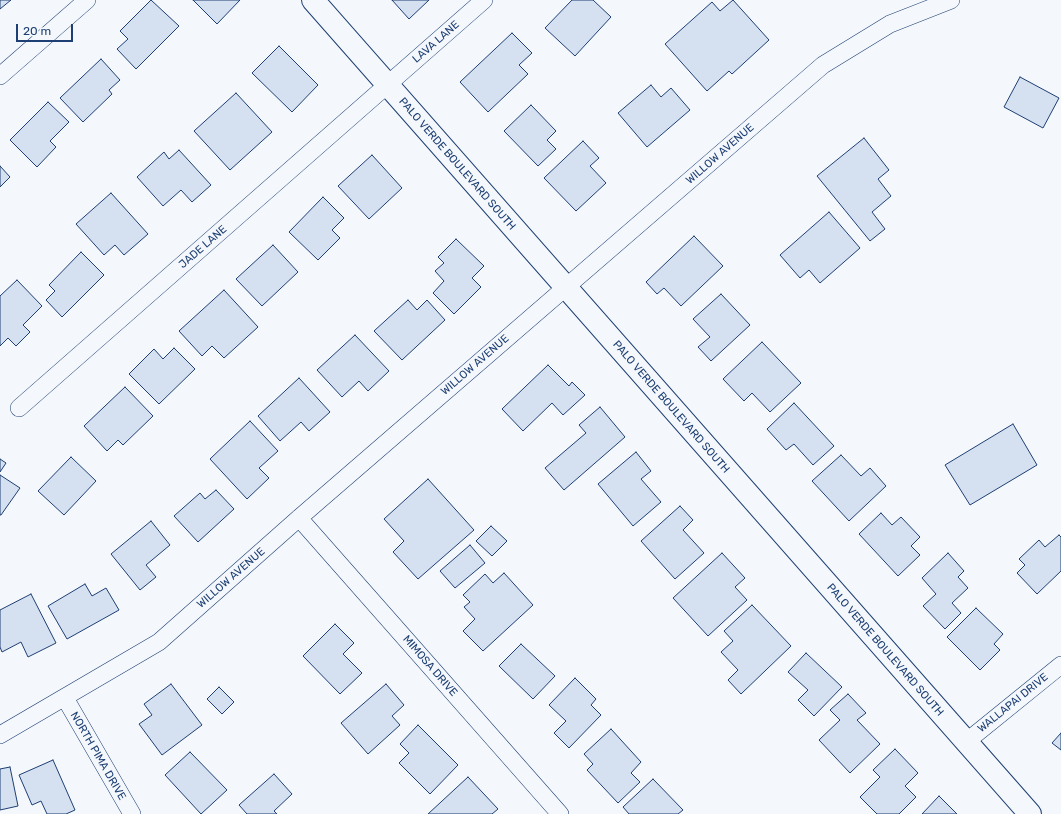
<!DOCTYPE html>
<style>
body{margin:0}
#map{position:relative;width:1061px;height:814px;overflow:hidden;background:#f4f7fb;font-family:Rubik,sans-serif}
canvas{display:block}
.scale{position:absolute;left:16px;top:24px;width:57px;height:18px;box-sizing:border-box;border:2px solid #1d3f73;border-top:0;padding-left:5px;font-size:12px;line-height:14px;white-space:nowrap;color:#1d3f73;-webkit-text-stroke:3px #f4f7fb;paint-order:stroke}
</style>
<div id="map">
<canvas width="1061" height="814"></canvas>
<div class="scale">20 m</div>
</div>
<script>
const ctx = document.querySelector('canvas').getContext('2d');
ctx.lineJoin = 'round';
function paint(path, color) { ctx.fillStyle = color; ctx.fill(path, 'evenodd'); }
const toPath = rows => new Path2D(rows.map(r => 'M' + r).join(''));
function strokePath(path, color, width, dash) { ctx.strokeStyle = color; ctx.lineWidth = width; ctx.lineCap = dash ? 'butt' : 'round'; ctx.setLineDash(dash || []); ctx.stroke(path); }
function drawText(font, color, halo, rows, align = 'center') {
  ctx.font = font + ' Rubik,sans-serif'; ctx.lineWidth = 3; ctx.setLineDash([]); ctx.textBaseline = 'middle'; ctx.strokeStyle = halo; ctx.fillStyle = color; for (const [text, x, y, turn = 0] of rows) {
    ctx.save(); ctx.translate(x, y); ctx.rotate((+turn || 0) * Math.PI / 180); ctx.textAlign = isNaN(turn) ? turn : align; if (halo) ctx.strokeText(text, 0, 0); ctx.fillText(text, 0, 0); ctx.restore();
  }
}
const building = toPath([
 [0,0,11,0,0,9,0,0],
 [151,0,179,26,136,69,117,49,128,39,120,31,151,0],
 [193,0,240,0,217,24,193,0],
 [392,0,429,0,409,19,392,0],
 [572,0,593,0,611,17,575,56,545,28,572,0],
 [733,0,769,40,732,74,729,71,707,91,665,44,712,2,720,11,733,0],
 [512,33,532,53,519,65,528,74,488,112,460,82,512,33],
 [279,46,318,85,292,112,252,73,279,46],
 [101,59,120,80,109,90,112,94,83,122,60,98,101,59],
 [1020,77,1059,98,1043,128,1004,107,1020,77],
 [651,85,661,97,671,88,690,110,647,147,618,113,651,85],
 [236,93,272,132,230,170,194,131,236,93],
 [48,102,69,122,50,141,56,147,37,167,10,140,48,102],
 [531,105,556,131,547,140,556,149,538,166,504,131,531,105],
 [864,138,889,170,878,179,891,196,872,212,885,229,870,241,817,176,864,138],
 [583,141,599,158,590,166,606,183,576,211,544,178,583,141],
 [179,150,211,185,192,202,181,190,163,206,137,177,164,152,169,159,179,150],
 [372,155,402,188,369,219,338,186,372,155],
 [0,166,10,177,0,187,0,166],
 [111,193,148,234,124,255,115,245,104,255,76,224,111,193],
 [323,197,344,218,332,230,340,238,318,260,289,232,323,197],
 [829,212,860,248,820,283,809,270,800,278,780,255,829,212],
 [694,236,723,266,681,306,664,288,657,294,646,282,694,236],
 [456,239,484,266,472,278,481,287,454,314,433,293,444,281,435,271,444,263,438,257,456,239],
 [273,245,298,272,262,306,236,279,273,245],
 [81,252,104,275,62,317,46,300,55,291,49,285,81,252],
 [17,280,42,306,23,325,30,332,16,346,8,338,0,346,0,296,17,280],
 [224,290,258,327,224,358,212,346,202,356,179,331,224,290],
 [721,294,750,325,711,361,698,347,710,337,693,319,721,294],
 [408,300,417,310,427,300,445,320,402,360,374,331,408,300],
 [355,335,389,371,368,391,359,381,342,397,317,370,355,335],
 [762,342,801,383,770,412,752,393,744,401,723,379,762,342],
 [174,348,195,369,159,404,129,374,154,349,163,359,174,348],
 [548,365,569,386,572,382,585,395,563,415,552,403,523,431,502,409,548,365],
 [299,378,330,412,309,431,301,422,280,441,258,416,299,378],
 [125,387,153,416,123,445,118,440,107,451,84,426,125,387],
 [794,403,834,446,813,465,794,444,786,450,767,429,794,403],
 [600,407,625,437,564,490,545,468,586,433,579,425,600,407],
 [250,421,278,451,259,468,269,478,247,499,210,459,250,421],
 [1013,424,1037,465,970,505,945,465,1013,424],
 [636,452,651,471,641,479,661,502,633,526,598,484,636,452],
 [841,455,861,476,870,468,886,486,849,521,812,481,841,455],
 [71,457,96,481,64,515,38,491,71,457],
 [0,459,6,463,0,472,0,459],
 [0,475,20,488,1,515,0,515,0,475],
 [428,479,474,530,418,579,393,552,404,541,384,519,428,479],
 [216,490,234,509,198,542,174,516,200,493,205,499,216,490],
 [680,506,693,520,683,530,704,553,675,579,641,541,680,506],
 [881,513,892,525,901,517,920,537,911,546,920,555,898,576,859,534,881,513],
 [151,521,170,545,146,565,156,577,140,590,111,554,151,521],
 [491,526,507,541,492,556,476,541,491,526],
 [1059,535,1061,537,1061,571,1037,594,1017,573,1025,565,1019,559,1039,540,1045,547,1059,535],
 [470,545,485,563,455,588,440,571,470,545],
 [722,553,745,578,735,587,747,600,708,636,673,598,722,553],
 [948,553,964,571,958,577,968,588,952,603,961,613,945,629,923,606,936,594,922,578,948,553],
 [504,573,533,605,483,651,463,631,475,619,464,607,470,602,463,595,485,574,493,583,504,573],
 [85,584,92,596,106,588,119,610,67,639,48,606,85,584],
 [31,594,56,643,28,657,21,642,2,652,0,647,0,610,31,594],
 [752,605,791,646,741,694,728,680,738,670,721,652,733,641,724,631,752,605],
 [976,608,1003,634,994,644,1000,650,980,670,947,637,976,608],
 [335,624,354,643,343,654,362,673,340,694,303,656,335,624],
 [521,644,555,676,533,699,499,666,521,644],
 [806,653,842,687,814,716,798,700,808,690,788,672,806,653],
 [575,678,596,699,591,705,601,715,569,748,554,733,566,721,549,705,575,678],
 [171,684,202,725,162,755,139,724,152,715,144,704,171,684],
 [386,684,404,705,392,716,400,725,368,754,341,723,386,684],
 [219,687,234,702,222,714,207,699,219,687],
 [848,694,866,713,857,720,880,744,850,773,819,740,840,720,830,710,848,694],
 [418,725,458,765,430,794,399,763,409,753,400,744,418,725],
 [611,729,641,762,631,773,640,782,618,803,587,770,593,764,584,754,611,729],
 [1061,733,1061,750,1052,743,1061,733],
 [895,749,918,773,905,786,916,797,899,814,877,814,860,797,880,777,873,770,895,749],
 [190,752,227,790,201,814,165,775,190,752],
 [53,760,75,810,66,814,47,814,41,801,32,805,19,775,53,760],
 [10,767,18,806,0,810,0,769,10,767],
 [274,774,292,794,274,811,277,814,247,814,239,805,274,774],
 [468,777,498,809,492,814,428,814,468,777],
 [653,779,683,810,678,814,629,814,623,807,653,779],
 [939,796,957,814,922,814,939,796]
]);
const street = toPath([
 [0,76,87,0],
 [19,408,484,0],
 [299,518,560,814],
 [65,698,132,814],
 [0,735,159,642,299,518,823,65,890,24,951,0],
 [966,742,1061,665]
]);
const secondary = toPath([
 [313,0,1030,814]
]);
const streetNames = [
 ["LAVA LANE",436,42,-41],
 ["WILLOW AVENUE",720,154,-41],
 ["PALO VERDE BOULEVARD SOUTH",457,164,49],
 ["JADE LANE",203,247,-41],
 ["WILLOW AVENUE",475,365,-41],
 ["PALO VERDE BOULEVARD SOUTH",671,407,49],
 ["WILLOW AVENUE",231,578,-41],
 ["PALO VERDE BOULEVARD SOUTH",885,650,49],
 ["MIMOSA DRIVE",430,666,49],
 ["WALLAPAI DRIVE",1013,703,-39],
 ["NORTH PIMA DRIVE",98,756,60]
];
paint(building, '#d5e0f0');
strokePath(building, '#1d3f73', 1);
strokePath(street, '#1d3f73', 18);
strokePath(secondary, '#1d3f73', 24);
strokePath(street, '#f4f7fb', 17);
strokePath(secondary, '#f4f7fb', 22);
drawText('11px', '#1d3f73', '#f4f7fb', streetNames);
</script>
